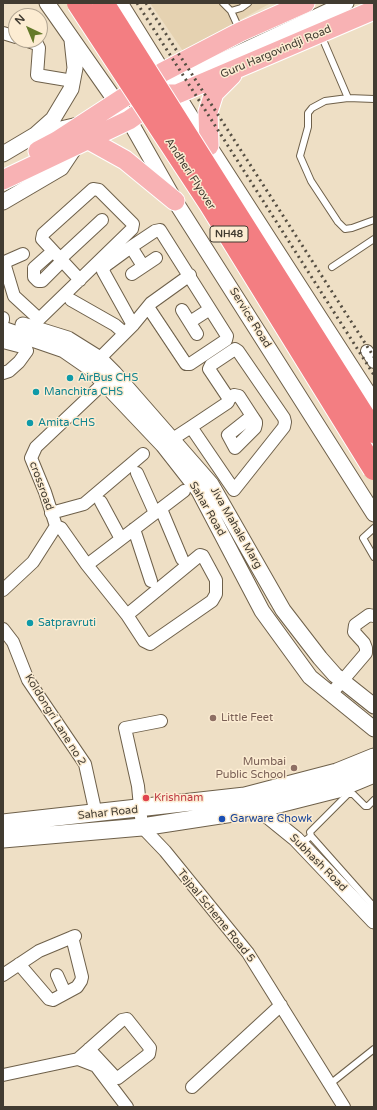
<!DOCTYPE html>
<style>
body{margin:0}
#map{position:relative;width:377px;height:1110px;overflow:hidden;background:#eedfc5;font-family:"Varela Round",sans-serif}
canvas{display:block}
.frame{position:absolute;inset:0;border:4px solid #413b31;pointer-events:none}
.north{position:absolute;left:8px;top:8px;width:40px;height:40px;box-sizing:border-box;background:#fcecd2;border:1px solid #b1a592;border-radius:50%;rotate:316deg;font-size:11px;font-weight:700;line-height:16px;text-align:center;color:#413b31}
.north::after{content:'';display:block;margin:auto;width:14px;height:18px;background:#657a2a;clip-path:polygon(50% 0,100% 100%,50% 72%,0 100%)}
</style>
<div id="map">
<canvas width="377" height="1110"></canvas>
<div class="frame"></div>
<div class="north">N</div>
</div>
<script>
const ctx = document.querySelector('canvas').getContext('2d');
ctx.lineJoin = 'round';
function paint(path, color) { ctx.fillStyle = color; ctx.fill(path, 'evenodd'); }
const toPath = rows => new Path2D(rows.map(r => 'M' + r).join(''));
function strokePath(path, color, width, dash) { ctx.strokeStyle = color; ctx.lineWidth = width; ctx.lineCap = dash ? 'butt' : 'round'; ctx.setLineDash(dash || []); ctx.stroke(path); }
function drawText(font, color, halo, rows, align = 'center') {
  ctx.font = font + ' "Varela Round",sans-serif'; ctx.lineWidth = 3; ctx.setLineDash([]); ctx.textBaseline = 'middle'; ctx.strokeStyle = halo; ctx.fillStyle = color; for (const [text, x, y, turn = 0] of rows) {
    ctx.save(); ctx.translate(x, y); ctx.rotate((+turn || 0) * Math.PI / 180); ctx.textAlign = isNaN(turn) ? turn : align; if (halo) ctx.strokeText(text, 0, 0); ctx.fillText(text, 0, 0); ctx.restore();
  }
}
const built = toPath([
 [150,3,271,3,183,51]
]);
const service = toPath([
 [223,3,231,11,240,31],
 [231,11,241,8,248,3],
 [321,35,348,98],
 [374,99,348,98,325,101,312,108,308,113,308,127,300,156,311,181,338,222,345,229,352,228,374,220],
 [332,267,374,239],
 [374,528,363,538,374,557],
 [311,836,374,907],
 [301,844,311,836,310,832,348,794,353,794,365,806,368,806,374,800],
 [330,1084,374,1049]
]);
const minor = toPath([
 [3,33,16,37],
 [25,40,37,44,39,48,37,75,73,81],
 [131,247,143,266],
 [52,252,34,268,34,277,38,281,42,281,62,261],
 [23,254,7,261,5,266,14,296,39,319],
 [60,259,102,220],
 [132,274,156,258],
 [71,300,115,325,124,333],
 [182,310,197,334],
 [3,320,3,318],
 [190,322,210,309],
 [133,325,103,271,105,266,131,247,155,231,160,230,227,336,226,340,190,364,186,364,148,307],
 [31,327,132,229,133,224,99,190,93,189,43,234,42,239,80,280],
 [3,342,26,348,27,351,19,362,9,371,3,373],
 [367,351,374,362],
 [93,365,133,325,151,303,190,275],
 [229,399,234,395,239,396,252,416,256,422,256,424,255,428,235,448,228,435,252,416],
 [165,444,191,427,227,403,228,402,229,399,209,369,211,365,235,349,238,351,284,418,285,422,284,427,234,490,191,427],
 [137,473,155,513],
 [101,502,121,539],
 [161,509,182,559],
 [51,513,84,504,143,454],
 [56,526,61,528,87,565],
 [134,529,151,581],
 [3,590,33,562,56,526,45,492,31,458,36,447,109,378],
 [127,615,200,555,203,556,216,580,216,594,212,601,150,644,144,641,127,615,87,565,184,491],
 [3,629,13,642,28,680,85,764,96,814],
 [331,694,366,653,366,648,364,643,354,632,355,625,369,615,374,616],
 [161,721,125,728,138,786,142,827,165,851,248,953,344,1107],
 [19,964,49,999,53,1000,77,987,81,981,82,977,72,937],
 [3,975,39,951,75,936],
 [57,975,65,993],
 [78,1059,122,1020,127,1019,150,1048,149,1054,118,1078,115,1077,89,1049],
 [3,1075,78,1059,96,1066,127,1107],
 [192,1087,281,1005]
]);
const tertiary = toPath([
 [47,3,129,120,175,201,374,514],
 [120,3,209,146,374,402],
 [167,91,172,84,346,3],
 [35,135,53,119,71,89,75,68,72,40],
 [3,154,35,135,78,125],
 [3,202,61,168,75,147],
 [23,325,68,339,100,359,114,373,211,484,283,610,320,658,335,675,374,706],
 [3,329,64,350,90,368,163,445,199,491,262,611,310,677,374,729],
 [257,800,259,809,296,839,374,921]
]);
const secondary = toPath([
 [3,823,245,796,337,772,374,757],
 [3,839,142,827,259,809,338,789,374,774]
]);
const primary = toPath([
 [89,140,125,160,175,201],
 [209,146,208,112,214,93,232,75],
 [38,151,57,141,163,72,240,32,305,3],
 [3,180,129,120,166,94,177,94,374,10]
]);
const rail = toPath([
 [137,3,374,375],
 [146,3,374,357]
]);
const motorwayBridge = toPath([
 [78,3,210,204,374,469],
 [103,3,374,432]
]);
const markers = [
 [70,378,4,"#0f9aa8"],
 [36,392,4,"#0f9aa8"],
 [30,423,4,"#0f9aa8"],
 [30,623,4,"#0f9aa8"],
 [213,718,4,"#8d6e63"],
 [294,768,4,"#8d6e63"],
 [146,798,4,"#e0444e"],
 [222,819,4,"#1a4fb4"]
];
const shields = [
 [229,234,38]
];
const shieldNames = [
 ["NH48",229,234]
];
const streetNames = [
 ["Guru Hargovindji Road",276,52,-23],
 ["Andheri Flyover",190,174,57],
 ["Service Road",250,318,58],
 ["crossroad",41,486,70],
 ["Sahar Road",207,509,60],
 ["Jiva Mahale Marg",236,528,60],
 ["Koldongri Lane no 2",55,720,58],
 ["Sahar Road",108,813,-6],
 ["Subhash Road",318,863,45],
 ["Tejpal Scheme Road 5",216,916,51]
];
const cultureNames = [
 ["AirBus CHS",78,378],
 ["Manchitra CHS",44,392],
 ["Amita CHS",38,423],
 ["Satpravruti",38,623]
];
const educationNames = [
 ["Little Feet",221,718],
 ["Mumbai",286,762,"right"],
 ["Public School",286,775,"right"]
];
const healthNames = [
 ["Krishnam",154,798]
];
const transitNames = [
 ["Garware Chowk",230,819]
];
paint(built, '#e5d2b1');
strokePath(service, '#6e604a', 8);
strokePath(minor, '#6e604a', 14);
strokePath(tertiary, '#6e604a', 17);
strokePath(secondary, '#6e604a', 19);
strokePath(primary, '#fff', 21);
strokePath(service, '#fff', 6);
strokePath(minor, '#fff', 12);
strokePath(tertiary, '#fff', 15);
strokePath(secondary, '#fff', 17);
strokePath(primary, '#f8b2b4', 19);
strokePath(rail, '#554e42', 3, [2, 4]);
strokePath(motorwayBridge, '#fff', 24, []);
strokePath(motorwayBridge, '#f37e82', 22);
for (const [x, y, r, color] of markers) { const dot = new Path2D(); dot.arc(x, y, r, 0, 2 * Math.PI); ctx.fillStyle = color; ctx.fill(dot); strokePath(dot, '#fcecd2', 1.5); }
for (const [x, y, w] of shields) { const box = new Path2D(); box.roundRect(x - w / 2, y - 8, w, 16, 3); ctx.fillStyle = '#fcecd2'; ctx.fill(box); strokePath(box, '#413b31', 1); }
drawText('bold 10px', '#413b31', null, shieldNames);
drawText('11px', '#413b31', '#fcecd2', streetNames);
drawText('11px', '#0d838f', '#fcecd2', cultureNames, 'left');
drawText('11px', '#785e54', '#fcecd2', educationNames, 'left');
drawText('11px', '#be3a42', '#fcecd2', healthNames, 'left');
drawText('11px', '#164399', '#fcecd2', transitNames, 'left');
</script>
